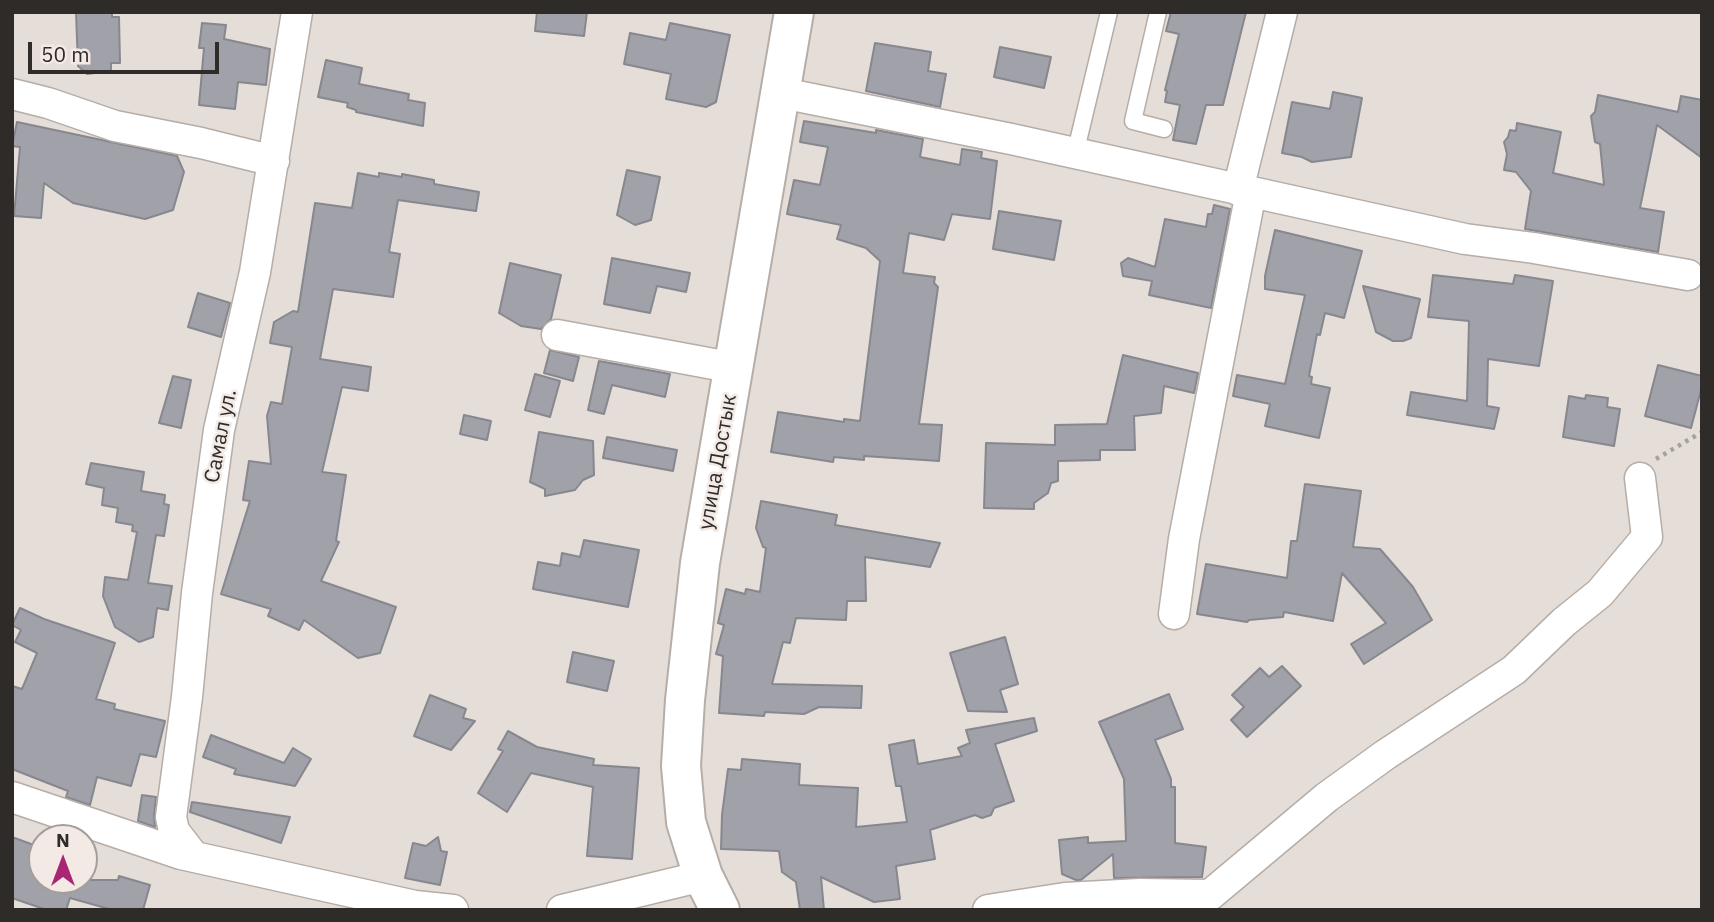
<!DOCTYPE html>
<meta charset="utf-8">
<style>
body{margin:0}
#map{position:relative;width:1714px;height:922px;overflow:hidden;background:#e5ddd7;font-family:"IBM Plex Sans",sans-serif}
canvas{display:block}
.frame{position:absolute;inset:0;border:14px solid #2e2b29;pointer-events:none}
.north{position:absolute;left:28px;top:824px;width:70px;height:70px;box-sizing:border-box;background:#f3eae5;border:2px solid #a49e9a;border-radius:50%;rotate:0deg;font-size:19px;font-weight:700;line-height:28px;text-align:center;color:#2e2b29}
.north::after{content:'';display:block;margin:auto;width:24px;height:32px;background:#a82673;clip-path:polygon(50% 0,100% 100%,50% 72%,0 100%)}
.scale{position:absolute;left:28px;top:42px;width:191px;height:32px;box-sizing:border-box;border:4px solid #2e2b29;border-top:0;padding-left:9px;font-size:21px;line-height:24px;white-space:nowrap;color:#2e2b29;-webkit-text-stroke:5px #f3eae5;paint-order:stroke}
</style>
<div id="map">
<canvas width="1714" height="922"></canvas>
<div class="frame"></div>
<div class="north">N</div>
<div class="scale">50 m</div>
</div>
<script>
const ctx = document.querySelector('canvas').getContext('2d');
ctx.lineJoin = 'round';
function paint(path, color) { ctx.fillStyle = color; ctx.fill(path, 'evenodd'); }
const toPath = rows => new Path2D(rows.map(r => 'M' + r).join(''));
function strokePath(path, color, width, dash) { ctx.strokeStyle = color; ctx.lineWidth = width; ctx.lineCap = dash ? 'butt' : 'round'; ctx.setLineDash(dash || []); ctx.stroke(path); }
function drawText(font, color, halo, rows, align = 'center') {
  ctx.font = font + ' "IBM Plex Sans",sans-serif'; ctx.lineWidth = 5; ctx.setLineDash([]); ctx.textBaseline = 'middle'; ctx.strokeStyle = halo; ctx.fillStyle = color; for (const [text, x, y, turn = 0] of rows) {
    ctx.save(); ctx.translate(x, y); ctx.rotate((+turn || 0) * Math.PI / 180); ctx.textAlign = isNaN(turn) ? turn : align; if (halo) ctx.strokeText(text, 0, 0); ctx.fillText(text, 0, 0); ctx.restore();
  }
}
const building = toPath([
 [76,12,112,12,112,17,119,17,120,63,111,63,111,71,87,74,78,66,76,12],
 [537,12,587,12,584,36,535,31,537,12],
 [1171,12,1246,12,1223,105,1206,105,1196,144,1173,140,1180,105,1165,102,1167,91,1165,90,1179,34,1166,31,1171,12],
 [202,23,226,25,224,39,270,49,266,85,238,82,235,109,199,105,204,48,199,48,202,23],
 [670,23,730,35,716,102,706,107,666,99,671,74,624,64,630,33,666,40,670,23],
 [875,43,931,52,928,71,946,74,940,107,866,91,875,43],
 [1000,47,1051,57,1044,88,994,77,1000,47],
 [326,60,362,68,359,84,409,94,408,100,425,103,423,126,356,112,356,110,347,107,348,103,318,97,326,60],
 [1333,92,1362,98,1351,157,1312,162,1302,157,1282,153,1292,102,1330,109,1333,92],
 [1598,95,1678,112,1681,96,1702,100,1702,158,1657,125,1640,208,1664,212,1658,252,1525,229,1531,191,1516,172,1504,170,1507,154,1504,142,1508,137,1510,130,1516,131,1517,123,1561,132,1553,173,1604,185,1600,144,1595,142,1591,116,1595,112,1598,95],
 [804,121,876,133,876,130,923,139,920,157,960,165,962,149,982,152,981,158,997,161,990,219,952,214,944,240,909,233,903,273,935,277,934,283,938,287,919,424,942,425,939,461,864,456,864,460,834,457,833,462,771,452,778,412,844,422,844,419,860,421,880,261,866,248,837,239,841,225,787,214,794,180,820,185,828,147,800,142,804,121],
 [17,122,177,156,184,172,173,210,145,219,73,203,44,183,41,218,14,216,20,147,12,146,17,122],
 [627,170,660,177,651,220,635,225,617,215,627,170],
 [358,173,379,177,379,173,402,177,402,174,434,180,434,184,479,192,476,211,398,200,389,252,400,254,393,297,333,289,320,359,371,367,368,391,342,387,322,472,346,475,336,541,339,542,321,581,396,607,380,653,358,658,304,620,299,630,268,616,271,609,221,594,250,501,243,500,249,461,271,464,267,416,271,402,282,404,292,347,270,343,274,322,293,311,298,312,315,203,352,208,358,173],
 [1214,205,1230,209,1211,308,1149,295,1152,281,1123,276,1121,263,1128,258,1155,267,1165,219,1206,227,1208,214,1212,214,1214,205],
 [999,211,1061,221,1054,260,993,249,999,211],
 [1275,230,1362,251,1344,318,1325,313,1320,335,1317,334,1309,376,1312,377,1311,384,1330,388,1319,438,1265,426,1270,404,1233,396,1237,375,1285,384,1305,295,1265,289,1265,276,1275,230],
 [612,258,690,273,686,292,657,286,650,313,604,304,612,258],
 [510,263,561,275,551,319,541,329,521,326,499,313,510,263],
 [1433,275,1513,284,1515,275,1553,281,1539,366,1488,359,1487,406,1499,408,1494,429,1407,415,1411,392,1467,401,1469,321,1428,317,1433,275],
 [1363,286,1420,299,1411,338,1403,341,1393,341,1376,332,1363,286],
 [198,293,230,303,221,337,188,327,198,293],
 [550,350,579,357,573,381,544,373,550,350],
 [1123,355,1198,373,1194,393,1164,386,1161,413,1134,416,1135,450,1100,450,1100,460,1058,461,1058,481,1051,483,1048,493,1034,503,1034,509,984,508,986,443,1055,445,1055,425,1107,424,1123,355],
 [599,361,670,374,665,397,612,385,604,414,588,410,599,361],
 [1658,365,1702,376,1702,386,1691,428,1645,416,1658,365],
 [535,374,560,381,550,417,525,410,535,374],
 [173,376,191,380,181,428,159,423,173,376],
 [1586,395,1608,398,1607,407,1620,409,1614,446,1563,437,1569,396,1585,399,1586,395],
 [464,415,491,421,487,440,460,434,464,415],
 [539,432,593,441,594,475,583,480,575,490,545,496,545,489,530,482,539,432],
 [607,437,677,450,673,471,603,458,607,437],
 [91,463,144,472,141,491,165,495,164,504,169,505,164,536,156,535,148,583,172,586,168,610,157,608,153,637,139,642,115,627,103,596,105,577,128,580,137,532,132,531,133,525,116,522,118,508,102,505,104,488,86,484,91,463],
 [1305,484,1361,491,1353,547,1380,549,1413,587,1432,620,1364,664,1351,644,1386,623,1342,573,1333,621,1284,612,1283,617,1249,620,1247,622,1197,614,1206,564,1287,578,1291,541,1297,541,1305,484],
 [761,501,837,515,835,525,940,543,930,567,865,557,866,601,847,601,846,620,796,618,790,643,783,642,772,684,862,686,861,708,819,707,804,714,765,712,764,716,719,713,723,656,716,654,724,625,718,623,726,589,745,594,746,589,760,592,766,548,763,547,756,528,761,501],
 [584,540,639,550,628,607,533,589,538,562,560,566,562,553,580,557,584,540],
 [20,608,44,619,115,643,96,699,115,704,114,709,165,721,156,757,140,754,131,786,97,777,90,805,66,797,68,791,12,769,12,686,22,689,37,653,15,642,21,630,12,625,20,608],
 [1005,637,1018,684,1000,690,1007,712,968,711,950,653,1005,637],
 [573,652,614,661,607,691,567,682,573,652],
 [1282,666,1301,686,1247,737,1231,720,1244,707,1232,695,1260,668,1269,677,1282,666],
 [1169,694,1183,729,1155,740,1171,779,1171,787,1175,787,1175,843,1206,847,1202,877,1114,878,1113,854,1081,880,1076,880,1062,874,1059,840,1088,837,1088,843,1126,841,1124,779,1099,722,1169,694],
 [430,695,466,709,463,718,475,721,451,750,414,736,430,695],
 [1034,718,1037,731,995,744,1014,801,994,808,991,815,982,818,975,815,930,830,935,859,896,866,900,899,874,902,821,877,824,910,800,910,796,882,782,872,779,851,721,849,722,815,728,769,741,770,742,759,800,764,799,785,858,788,856,827,907,822,901,786,896,786,889,745,914,740,918,764,962,756,958,748,970,743,966,730,1034,718],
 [508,731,537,747,594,759,593,765,639,768,632,859,587,856,593,787,531,773,507,812,478,793,503,751,498,749,508,731],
 [211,735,284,763,293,748,311,759,295,786,234,774,236,769,203,757,211,735],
 [142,795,156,797,154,815,155,827,138,821,142,795],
 [192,802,290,817,281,843,190,812,192,802],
 [12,837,42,848,42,880,118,880,119,876,150,885,143,910,113,910,70,898,66,910,47,910,12,898,12,837],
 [438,837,441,851,447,852,440,885,405,878,413,843,426,846,438,837]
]);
const path = toPath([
 [1656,459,1702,432]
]);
const lane = toPath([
 [1158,12,1133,121,1164,129],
 [1075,154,1109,12]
]);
const street = toPath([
 [782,93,1011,139,1465,239,1534,248,1688,275],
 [12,94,48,103,115,126,201,143,274,161],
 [1238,190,1282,12],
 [557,335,735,368],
 [1174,614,1184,539,1251,192],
 [12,797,181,854,415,906,453,910],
 [194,857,174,831,171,817,187,697,197,593,219,430,255,272,297,12],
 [562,910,703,876],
 [988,910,1065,898,1140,894,1210,895,1327,797,1385,755,1514,670,1564,622,1600,593,1647,537,1640,478]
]);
const secondary = toPath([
 [720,910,703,876,686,822,681,766,685,700,700,563,794,12]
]);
const streetNames = [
 ["Самал ул.",221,436,-79],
 ["улица Достык",718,462,-80]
];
paint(building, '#a1a1a9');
strokePath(building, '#87878f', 2);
strokePath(lane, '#b5ada7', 19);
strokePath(street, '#b5ada7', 33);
strokePath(secondary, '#b5ada7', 42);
strokePath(path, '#a7a19c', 4.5, [3.5, 5]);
strokePath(lane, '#fff', 16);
strokePath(street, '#fff', 30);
strokePath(secondary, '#fff', 38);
drawText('21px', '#2e2b29', '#f3eae5', streetNames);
</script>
